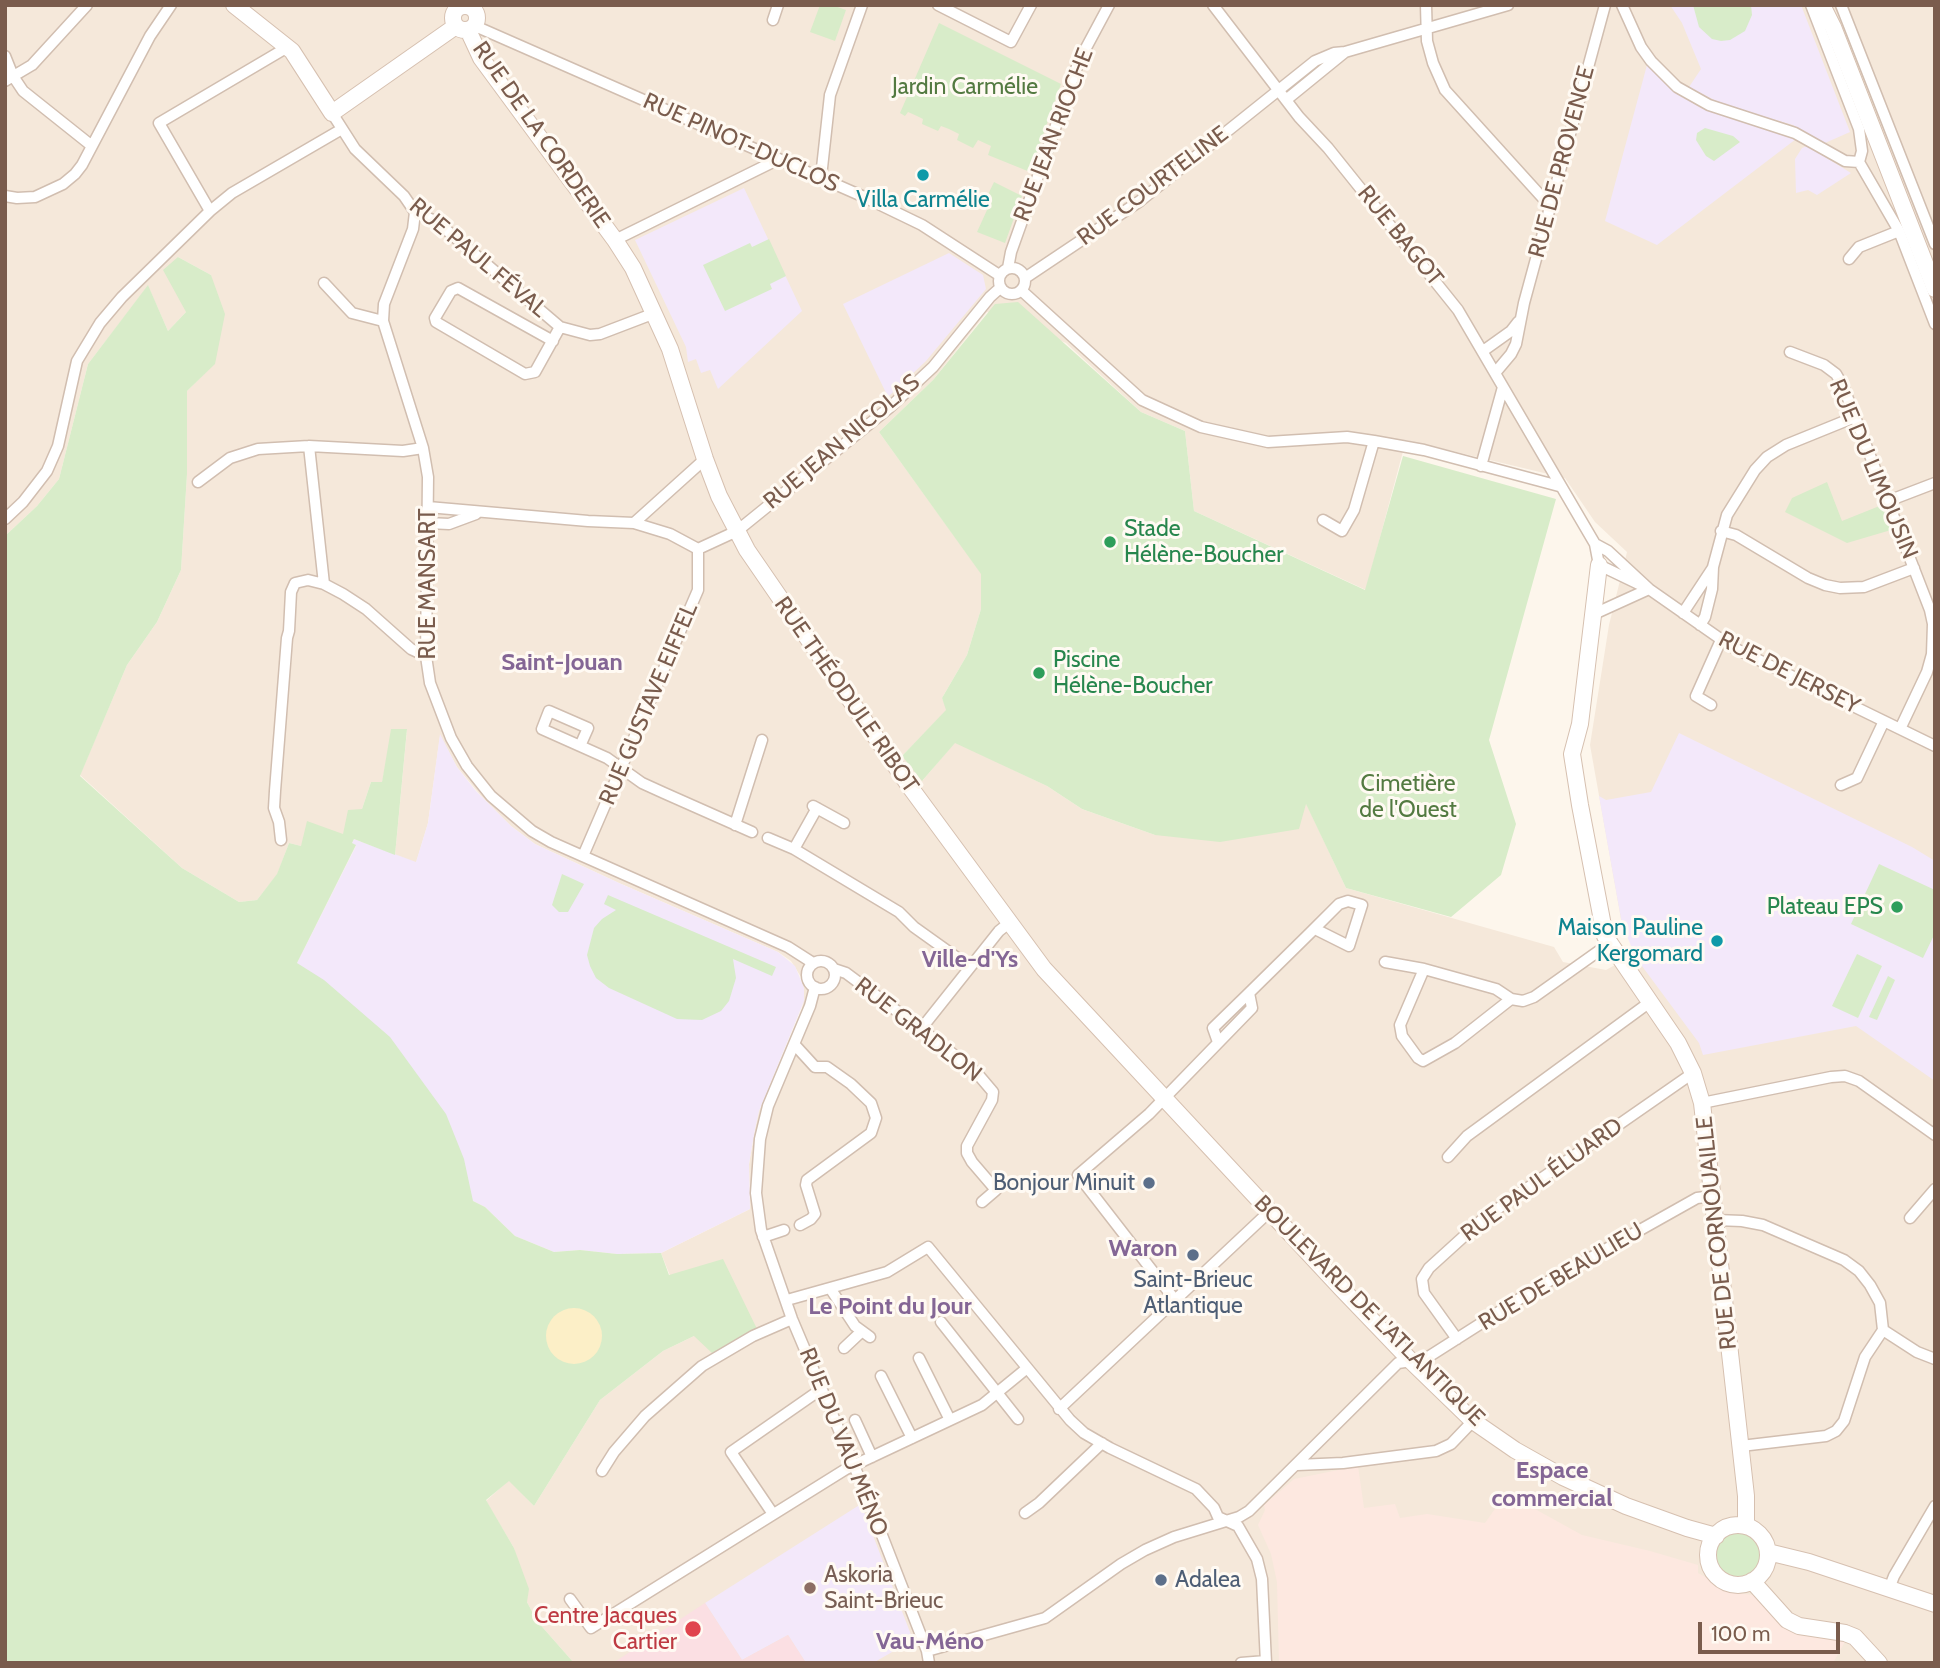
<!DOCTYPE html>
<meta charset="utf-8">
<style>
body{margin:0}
#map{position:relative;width:1940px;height:1668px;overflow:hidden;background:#fdf6ec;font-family:Cabin,sans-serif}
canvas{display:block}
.frame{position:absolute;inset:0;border:7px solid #7a5c4d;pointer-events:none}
.scale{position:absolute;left:1698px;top:1622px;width:142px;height:32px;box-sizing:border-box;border:4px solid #7a5c4d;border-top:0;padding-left:9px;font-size:21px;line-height:24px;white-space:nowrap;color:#7a5c4d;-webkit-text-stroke:5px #fffaf3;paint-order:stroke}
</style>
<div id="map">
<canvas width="1940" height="1668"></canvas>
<div class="frame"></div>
<div class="scale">100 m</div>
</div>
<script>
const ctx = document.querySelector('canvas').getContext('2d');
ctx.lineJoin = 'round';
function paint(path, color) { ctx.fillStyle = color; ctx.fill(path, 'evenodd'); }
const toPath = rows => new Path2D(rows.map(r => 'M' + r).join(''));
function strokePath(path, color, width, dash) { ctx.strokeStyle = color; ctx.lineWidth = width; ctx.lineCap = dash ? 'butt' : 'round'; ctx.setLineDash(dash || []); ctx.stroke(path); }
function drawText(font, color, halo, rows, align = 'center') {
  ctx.font = font + ' Cabin,sans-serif'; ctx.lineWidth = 6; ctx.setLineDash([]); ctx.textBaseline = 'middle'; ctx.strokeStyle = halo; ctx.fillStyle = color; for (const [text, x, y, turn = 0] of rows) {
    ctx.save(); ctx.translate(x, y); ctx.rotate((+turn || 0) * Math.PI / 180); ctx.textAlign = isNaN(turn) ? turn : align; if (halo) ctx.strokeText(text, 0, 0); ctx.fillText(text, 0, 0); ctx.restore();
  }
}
const residential = toPath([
 [5,5,1935,5,1935,1663,574,1663,537,1621,527,1602,514,1548,486,1501,509,1480,534,1506,600,1400,663,1351,694,1336,661,1253,750,1209,749,1164,755,1129,759,1111,802,1010,804,994,801,977,791,961,778,952,619,883,535,844,511,826,482,797,457,767,440,736,428,823,416,863,395,855,407,730,392,729,382,783,371,782,362,809,343,835,301,846,289,843,277,875,257,900,239,902,182,868,80,775,127,665,157,622,181,570,187,474,187,391,215,363,211,275,178,257,186,312,168,331,148,286,88,364,59,479,37,506,5,536],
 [987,312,1066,343,1141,412,1185,431,1194,511,1366,590,1406,440,1565,478,1595,522,1627,552,1609,625,1590,745,1621,919,1635,954,1606,970,1563,962,1554,947,1346,888,1306,803,1155,835,1082,809,1047,786,955,742,923,780,902,756,947,710,942,698,967,655,981,609,981,573,879,432,933,380]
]);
const commercial = toPath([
 [1358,1466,1364,1508,1395,1504,1400,1518,1427,1514,1485,1523,1506,1493,1582,1535,1650,1551,1698,1565,1698,1573,1735,1593,1754,1595,1780,1625,1799,1634,1827,1639,1837,1636,1846,1640,1833,1663,1279,1663,1277,1582,1271,1554,1258,1525,1265,1510,1264,1505,1294,1479]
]);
const education = toPath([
 [1670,5,1801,5,1850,132,1825,143,1793,125,1724,105,1689,87,1701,69,1682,23],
 [1647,65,1673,91,1701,108,1796,139,1657,245,1605,221],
 [1807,146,1851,173,1817,195,1808,190,1796,193,1795,159,1802,148],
 [744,188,802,311,718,389,710,370,701,373,696,359,688,362,686,347,635,240],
 [949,253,983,275,986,289,926,361,888,397,843,304],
 [1679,733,1912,847,1935,861,1935,1081,1856,1026,1703,1055,1699,1043,1636,958,1622,924,1599,796,1606,800,1651,792],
 [440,734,457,767,476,791,511,826,535,844,619,883,778,952,795,966,804,988,804,1001,759,1111,755,1129,749,1164,750,1209,661,1253,617,1254,580,1250,554,1252,515,1236,485,1207,473,1201,297,963,356,846,352,843,354,839,416,862,428,823],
 [861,1504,913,1640,873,1663,806,1663,788,1635,742,1660,705,1603]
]);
const medical = toPath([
 [705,1603,742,1660,788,1635,806,1663,613,1663]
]);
const green = toPath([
 [820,5,832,5,846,10,835,41,810,32],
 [1693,5,1751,5,1752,15,1745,31,1730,40,1721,41,1712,39,1699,27],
 [939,23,1061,84,1030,172,988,155,991,146,978,140,973,148,957,140,959,134,949,129,941,126,938,131,922,124,923,119,917,116,908,112,905,116,900,113],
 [1705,128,1733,136,1740,142,1714,161,1706,156,1696,140,1697,133],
 [994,182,1022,196,1005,243,977,232,987,210,982,207],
 [769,239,786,276,770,284,772,289,725,311,703,265,750,243,752,247],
 [178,257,211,275,225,314,215,364,187,391,187,474,181,570,157,622,127,665,80,776,182,868,239,902,257,900,277,874,289,843,301,846,307,821,343,834,348,810,362,809,371,782,382,782,391,729,407,729,395,855,354,839,352,843,356,845,297,963,324,980,390,1037,446,1114,464,1159,473,1201,485,1207,515,1236,554,1252,580,1250,617,1254,661,1253,669,1275,723,1259,758,1331,712,1353,694,1336,663,1351,600,1400,534,1506,509,1481,486,1500,514,1548,529,1589,527,1602,537,1621,574,1663,5,1663,5,536,37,506,59,479,88,364,148,285,168,331,186,312,163,270],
 [1018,302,1141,412,1185,431,1194,511,1365,590,1403,456,1556,499,1489,740,1516,824,1501,875,1451,917,1346,888,1306,804,1299,829,1220,842,1155,835,1082,809,1047,786,955,743,922,781,902,756,946,710,942,698,967,655,981,609,981,574,879,432,933,380,995,304],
 [1827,482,1842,521,1882,505,1891,530,1847,543,1785,512,1792,498],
 [1879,864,1935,890,1935,933,1923,958,1851,924],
 [562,874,584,884,568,912,559,912,552,905],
 [608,895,776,967,772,976,733,959,736,978,729,1001,721,1011,702,1020,677,1019,609,988,596,978,590,966,587,955,594,928,602,919,616,910,604,904],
 [1857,954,1882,966,1858,1018,1832,1006],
 [1888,976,1895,980,1877,1020,1869,1017],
 '1716 1555a23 23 0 1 1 46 0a23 23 0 1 1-46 0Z'
]);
const sand = toPath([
 '546 1336a28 28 0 1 1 56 0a28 28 0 1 1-56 0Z'
]);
const street = toPath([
 [938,5,1011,42,1031,5],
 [1213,5,1299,117,1328,148,1458,310,1595,544,1599,565,1649,589],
 [1426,5,1427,41,1433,63,1445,90,1550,206],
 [1622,5,1641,47,1651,61,1677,87,1709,105,1795,133,1845,161,1859,162],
 [1811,5,1859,129,1862,151,1859,162,1899,231,1935,324],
 [1841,5,1935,244],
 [773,20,778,5],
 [475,26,862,196,922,225,999,275],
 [5,56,13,76,23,91,92,146],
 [5,81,32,65,87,5],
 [1286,100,1345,52],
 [332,113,355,149,404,196,415,212,437,222,560,327,590,335,600,334,655,313],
 [821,177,830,95,862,5],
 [5,196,17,198,35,197,63,184,75,174,82,165,150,36,171,5],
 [210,211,159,123,281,51,285,46],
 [415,212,413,229,384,304,383,321,423,448,428,477,426,656,430,683,451,738,467,766,491,796,532,831,551,842,788,947,813,963],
 [615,240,779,159],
 [1849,259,1859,247,1899,231],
 '999 281a13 13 0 1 1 26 0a13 13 0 1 1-26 0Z',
 [1008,268,1011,252,1079,61,1109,5],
 [1025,278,1140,201,1315,61,1334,53,1345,52,1508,5],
 [324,283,352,313,383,321],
 [1021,290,1142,400,1201,427,1268,442,1347,437,1374,441,1424,450,1559,486],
 [553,341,458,288,451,291,435,318,436,322,525,374,535,372,560,327],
 [1483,351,1511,331,1518,322],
 [1790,352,1824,365,1836,374,1843,386,1930,610,1933,624,1932,654,1927,672,1900,729],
 [1495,373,1511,354,1516,344,1524,303,1605,5],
 [309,446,324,584],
 [1481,466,1503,387],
 [198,482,230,458,258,449,309,446,403,451,423,448],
 [1888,501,1935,483],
 [428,507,588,521,634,523,670,534,698,549],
 [5,519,23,502,47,471,58,446,77,361,100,323,122,297,210,211,232,193,342,129],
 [1323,520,1342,531,1354,510,1374,441],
 [428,523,449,524,476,514],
 [634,523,705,459],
 [1721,531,1736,535,1808,578,1825,585,1840,588,1864,587,1914,568],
 [1595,544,1608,551,1649,589,1732,647,1935,746],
 [698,549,737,531,889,408,933,367,990,297,1000,288],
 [1683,613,1712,569],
 [1594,614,1649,589],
 [1700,625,1705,617,1712,589,1713,567,1727,515,1755,470,1767,457,1786,445,1855,417],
 [1711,705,1696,696,1721,640],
 [580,746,588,728,549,711,542,729,607,758,642,783,664,793,752,832],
 [1841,785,1857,778,1884,721],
 [813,806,844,823],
 [735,825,762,740],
 [768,838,794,849,899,912,914,927,970,967],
 [281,840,279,822,274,808,275,791,287,638,289,631,291,592,295,583,308,580,324,584,343,594,366,609,411,649,426,656],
 [794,849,817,808],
 [583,856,698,590,698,549],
 '807 975a14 14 0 1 1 28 0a14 14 0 1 1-28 0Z',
 [1385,962,1424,969,1496,989,1511,999,1523,1001,1534,997,1610,943],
 [834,969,846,973,921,1029,976,1072,993,1092,992,1100,967,1146,967,1153,972,1162,996,1190,982,1202],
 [1424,969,1400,1025,1402,1036,1418,1058,1423,1061,1455,1043,1511,999],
 [815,987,810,1006,768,1106,760,1139,756,1193,761,1230,792,1319,866,1494,927,1651,929,1663],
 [921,1029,999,931,1009,923],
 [1218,1042,1213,1028,1249,993],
 [794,1044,815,1067,827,1067,851,1084,871,1103,876,1118,871,1133,807,1180,806,1185,815,1214,811,1219,800,1225],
 [1702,1103,1831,1077,1845,1076,1859,1081,1935,1135],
 [1448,1157,1467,1136,1650,1002],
 [1910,1218,1935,1189],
 [1716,1220,1742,1221,1763,1225,1844,1260,1859,1271,1870,1285,1880,1303,1883,1330,1917,1352,1935,1359],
 [763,1237,784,1230],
 [830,1288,855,1326,870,1337],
 [787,1300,887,1272,928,1247,1070,1420,1084,1433,1110,1448,1196,1489,1214,1508,1218,1517,1238,1526,1257,1559,1262,1579,1266,1663],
 [1175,1300,1078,1175,1149,1114,1252,1008,1249,993,1310,933,1339,904,1348,901,1362,905,1349,946,1315,929],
 [941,1322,1018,1419],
 [1457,1339,1424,1293,1422,1279,1429,1268,1483,1219,1693,1073],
 [844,1348,861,1332],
 [919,1358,950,1420],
 [881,1376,912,1438],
 [1059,1409,1270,1211],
 [855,1420,872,1457],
 [1741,1446,1826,1436,1836,1431,1844,1421,1865,1357,1883,1330],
 [1297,1465,1343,1463,1436,1451,1451,1444,1473,1421],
 [602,1471,614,1452,645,1416,702,1366,753,1336,792,1319],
 [1025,1513,1039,1503,1102,1443],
 [773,1514,731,1452,820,1390],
 [1889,1589,1894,1576,1935,1506],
 [570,1599,591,1628,846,1469,982,1405,1026,1369],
 [927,1651,1045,1618,1121,1564,1145,1550,1174,1537,1239,1517,1249,1511,1398,1363,1425,1359,1535,1289,1697,1198,1713,1196],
 [1241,1663,1266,1661]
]);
const secondary = toPath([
 [234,5,292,51,332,113,456,26],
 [1822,5,1833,27,1935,289],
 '453 18a12 12 0 1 1 24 0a12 12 0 1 1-24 0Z',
 [468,30,481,58,615,240,633,268,670,349,705,459,719,496,747,550,910,787,1044,969,1341,1288,1411,1361,1473,1421,1515,1450,1563,1477,1626,1506,1687,1528,1716,1536],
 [1599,565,1580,724,1572,754,1580,805,1605,936,1678,1043,1693,1073,1702,1103,1746,1496,1746,1526],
 '1708 1555a30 30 0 1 1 60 0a30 30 0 1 1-60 0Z',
 [1768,1552,1809,1562,1935,1604],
 [1752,1581,1787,1620,1799,1626,1845,1633,1855,1637,1879,1663]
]);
const markers = [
 [923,175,7,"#0f9aa8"],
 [1110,542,7,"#2e9e5b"],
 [1039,673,7,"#2e9e5b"],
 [1897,907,7,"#2e9e5b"],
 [1717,941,7,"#0f9aa8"],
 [1149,1183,7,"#5c6f8a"],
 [1193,1255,7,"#5c6f8a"],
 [1161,1580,7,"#5c6f8a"],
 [810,1588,7,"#8d6e63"],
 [693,1629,9,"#e0444e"]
];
const parkNames = [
 ["Jardin Carmélie",965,87],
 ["Cimetière",1408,784],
 ["de l'Ouest",1408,810]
];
const streetNames = [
 ["RUE DE LA CORDERIE",541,135,55],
 ["RUE JEAN RIOCHE",1054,135,-69],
 ["RUE PINOT-DUCLOS",741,143,24],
 ["RUE DE PROVENCE",1562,162,-75],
 ["RUE COURTELINE",1153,186,-37],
 ["RUE BAGOT",1400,236,51],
 ["RUE PAUL FÉVAL",478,258,40],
 ["RUE JEAN NICOLAS",842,442,-40],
 ["RUE DU LIMOUSIN",1873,469,67],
 ["RUE MANSART",428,584,-90],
 ["RUE DE JERSEY",1789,673,27],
 ["RUE THÉODULE RIBOT",846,695,55],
 ["RUE GUSTAVE EIFFEL",649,704,-67],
 ["RUE GRADLON",918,1030,38],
 ["RUE PAUL ÉLUARD",1542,1180,-36],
 ["RUE DE CORNOUAILLE",1717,1233,-96],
 ["RUE DE BEAULIEU",1561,1277,-31],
 ["BOULEVARD DE L'ATLANTIQUE",1369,1311,45],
 ["RUE DU VAU MÉNO",843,1442,68]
];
const cultureNames = [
 ["Villa Carmélie",923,200],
 ["Maison Pauline",1703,928,"right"],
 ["Kergomard",1703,954,"right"]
];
const leisureNames = [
 ["Stade",1124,529],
 ["Hélène-Boucher",1124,555],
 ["Piscine",1053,660],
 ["Hélène-Boucher",1053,686],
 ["Plateau EPS",1883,907,"right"]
];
const serviceNames = [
 ["Bonjour Minuit",1135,1183],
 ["Saint-Brieuc",1193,1280,"center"],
 ["Atlantique",1193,1306,"center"],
 ["Adalea",1175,1580,"left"]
];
const educationNames = [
 ["Askoria",824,1575],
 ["Saint-Brieuc",824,1601]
];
const healthNames = [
 ["Centre Jacques",677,1616],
 ["Cartier",677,1642]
];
const neighbourhoodNames = [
 ["Saint-Jouan",562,663],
 ["Ville-d'Ys",970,960],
 ["Waron",1143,1249],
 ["Le Point du Jour",890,1307],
 ["Espace",1552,1471],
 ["commercial",1552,1499],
 ["Vau-Méno",930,1642]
];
paint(residential, '#f5e8da');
paint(commercial, '#fde8e0');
paint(education, '#f3e8fa');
paint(medical, '#fbdfe3');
paint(green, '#d8ecc9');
paint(sand, '#fcefc7');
strokePath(street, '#d1beb0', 13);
strokePath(secondary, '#d6c0b0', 18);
strokePath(street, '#fff', 10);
strokePath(secondary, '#fff', 16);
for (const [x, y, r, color] of markers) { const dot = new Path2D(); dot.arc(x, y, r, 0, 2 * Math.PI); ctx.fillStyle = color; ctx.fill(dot); strokePath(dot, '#fffaf3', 2.5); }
drawText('23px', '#537a41', '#fffaf3', parkNames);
drawText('23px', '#7a5c4d', '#fffaf3', streetNames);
drawText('23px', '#0d838f', '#fffaf3', cultureNames);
drawText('23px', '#27864d', '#fffaf3', leisureNames, 'left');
drawText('23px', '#4e5e75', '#fffaf3', serviceNames, 'right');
drawText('23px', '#785e54', '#fffaf3', educationNames, 'left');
drawText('23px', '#be3a42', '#fffaf3', healthNames, 'right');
drawText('bold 24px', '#846695', '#fffaf3', neighbourhoodNames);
</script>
